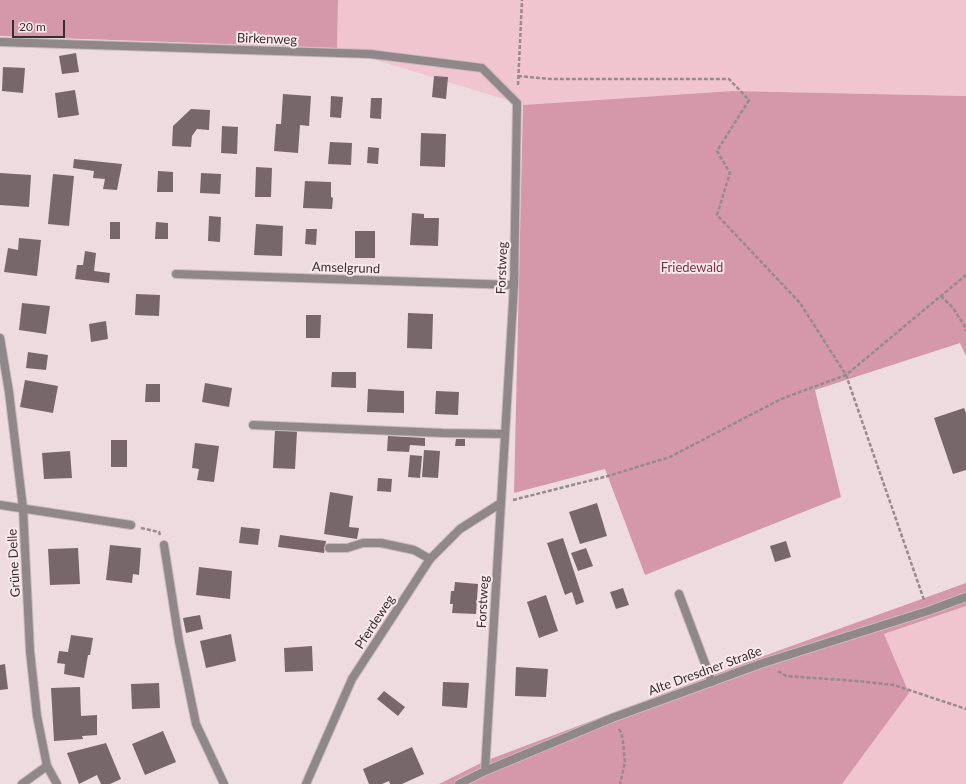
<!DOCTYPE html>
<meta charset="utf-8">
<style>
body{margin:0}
#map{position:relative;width:966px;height:784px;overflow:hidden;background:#eedbe0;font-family:Lato,sans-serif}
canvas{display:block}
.scale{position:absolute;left:12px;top:20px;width:53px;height:18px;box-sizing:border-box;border:2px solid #373032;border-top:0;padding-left:5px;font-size:12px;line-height:14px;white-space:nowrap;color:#373032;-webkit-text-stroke:3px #fbe8ed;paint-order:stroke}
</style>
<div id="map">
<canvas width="966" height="784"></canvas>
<div class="scale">20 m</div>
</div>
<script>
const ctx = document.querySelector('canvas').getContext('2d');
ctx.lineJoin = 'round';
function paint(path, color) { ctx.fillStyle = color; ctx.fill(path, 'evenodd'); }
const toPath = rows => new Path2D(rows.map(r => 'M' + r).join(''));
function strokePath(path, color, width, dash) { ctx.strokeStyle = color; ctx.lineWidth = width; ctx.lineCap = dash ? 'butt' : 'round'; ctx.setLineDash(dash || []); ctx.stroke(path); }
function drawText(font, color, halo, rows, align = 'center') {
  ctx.font = font + ' Lato,sans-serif'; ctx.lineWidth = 4; ctx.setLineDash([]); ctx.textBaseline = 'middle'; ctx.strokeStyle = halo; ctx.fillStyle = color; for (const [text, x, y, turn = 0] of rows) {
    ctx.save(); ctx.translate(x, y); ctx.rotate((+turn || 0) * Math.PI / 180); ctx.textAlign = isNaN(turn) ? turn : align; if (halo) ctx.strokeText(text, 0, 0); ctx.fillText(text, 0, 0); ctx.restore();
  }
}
const green = toPath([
 [338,0,966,0,966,96,732,91,523,105,337,48],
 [966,606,966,784,842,784,909,693,884,634]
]);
const forest = toPath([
 [0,0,338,0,337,48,0,36],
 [732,91,966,96,966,356,960,343,815,390,841,497,645,575,605,469,514,493,523,105],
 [966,583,966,606,884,634,909,693,842,784,439,784,485,761,761,657]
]);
const building = toPath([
 [76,53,79,72,62,74,59,56],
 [3,67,25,68,23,93,2,91],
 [434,76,448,77,446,99,432,97],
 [75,90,79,115,58,118,55,93],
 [283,94,311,96,309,126,300,125,298,153,274,151,276,124,281,124],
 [331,96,343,97,341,118,330,117],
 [371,98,382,98,381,119,370,118],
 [191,109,210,110,209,130,197,129,192,136,191,147,172,146,173,126],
 [222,126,238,127,237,154,221,153],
 [421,133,446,134,445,167,420,166],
 [330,142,352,143,351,165,328,164],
 [368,147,379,148,378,164,367,163],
 [74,159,122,164,117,190,103,189,105,179,93,178,94,171,73,168],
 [256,167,272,168,271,197,255,197],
 [158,171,173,172,173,192,157,192],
 [0,173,31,175,29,207,0,205],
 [201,173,221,174,220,194,200,193],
 [53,174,74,176,69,226,48,224],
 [305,181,331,182,331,197,333,198,332,209,303,208],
 [412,213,424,214,424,218,439,218,438,246,410,245],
 [209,216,221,217,220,242,208,241],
 [110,222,120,222,120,239,110,239],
 [156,222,168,223,168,239,155,239],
 [256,224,283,226,282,256,254,255],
 [306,229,317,229,316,245,305,244],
 [355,231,375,231,375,258,355,258],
 [19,238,41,240,37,276,4,272,8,248,18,250],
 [85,251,96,253,94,271,110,273,109,283,75,279,77,265,83,265],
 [136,294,160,295,159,316,135,315],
 [22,303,50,306,46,334,19,330],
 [408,313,433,314,432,349,407,348],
 [306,315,321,315,320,338,306,338],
 [106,321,108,339,91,342,89,324],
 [28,352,48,355,46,370,26,368],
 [332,372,356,372,356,388,331,387],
 [25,380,58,386,53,413,20,407],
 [205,383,232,388,229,407,202,402],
 [146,384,160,384,160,402,145,402],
 [368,389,404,391,404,413,367,412],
 [436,391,459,392,458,415,435,414],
 [964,408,966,413,966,470,953,474,934,418],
 [275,430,297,431,295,469,273,468],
 [388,436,425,438,425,446,410,445,409,452,387,451],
 [456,439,465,439,465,446,455,446],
 [111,440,127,440,127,467,111,467],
 [195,443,219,446,214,482,197,480,199,469,192,468],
 [424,450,440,451,438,478,422,477],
 [70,451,72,478,44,479,42,453],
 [410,455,422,456,420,478,408,477],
 [378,478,392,479,391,492,377,491],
 [330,492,353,496,349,527,359,528,357,539,324,534],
 [597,503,607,536,580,544,569,512],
 [241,527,260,529,258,545,239,543],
 [280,535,326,541,324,553,278,547],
 [563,538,584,602,576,605,572,592,565,595,547,543],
 [786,541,791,557,775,562,770,546],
 [110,545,141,548,139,575,133,574,132,583,106,580],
 [78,548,80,584,50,585,48,549],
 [586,548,593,566,578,571,571,553],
 [199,567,232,571,230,599,196,595],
 [455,582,478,584,476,614,452,613,453,604,450,604,451,591,454,591],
 [623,588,629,605,616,609,610,592],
 [546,595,558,631,539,638,527,602],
 [200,615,203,629,186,633,183,618],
 [231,634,236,661,206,668,200,641],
 [71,635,93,638,90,655,88,655,84,678,64,674,65,664,57,663,59,651,68,652],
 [312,646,313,671,285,672,284,648],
 [5,664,8,689,0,690,0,665],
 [516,667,548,669,546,697,515,696],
 [443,682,469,683,467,708,442,706],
 [159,683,160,708,132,709,131,684],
 [80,687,81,716,97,715,97,735,82,736,83,739,54,741,51,688],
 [384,691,405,707,398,716,377,699],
 [163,731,176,762,145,775,132,744],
 [106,743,121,779,110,784,101,784,97,775,79,784,67,753],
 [412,747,424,774,402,784,390,784,389,781,382,784,369,784,363,769]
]);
const path = toPath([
 [518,76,550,79,729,79,749,100,717,151,730,173,717,215,800,303,846,375,924,600],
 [518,85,522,0],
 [941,296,953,308,964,325,966,331],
 [513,500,608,476,670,457,781,399,846,375,966,275],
 [141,528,159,532,160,535],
 [778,671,786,676,857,681,894,685,966,709],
 [619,729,622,734,625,762,620,784]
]);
const lane = toPath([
 [329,548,347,548,363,543,381,543,414,550,430,559],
 [679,594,712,682],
 [22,784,47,766]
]);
const street = toPath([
 [0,42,370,54,482,68,517,103,514,285,485,771],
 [176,274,514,285],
 [0,338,9,392,23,508,30,651,37,716,47,766,57,784],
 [253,425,443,433,505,434],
 [0,505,131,525],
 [164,545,179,641,196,724,224,784],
 [306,784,352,679,430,559,460,529,501,503],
 [459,784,485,771,612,718,763,663,928,611,966,597]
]);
const streetNames = [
 ["Birkenweg",267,39,2],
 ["Amselgrund",346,268,2],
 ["Forstweg",502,268,-88],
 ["Grüne Delle",14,563,-93],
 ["Forstweg",483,602,-87],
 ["Pferdeweg",375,622,-57],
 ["Alte Dresdner Straße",705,671,-20]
];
const parkNames = [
 ["Friedewald",692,268]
];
paint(green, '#f0c5d0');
paint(forest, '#d598aa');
paint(building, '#77676b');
strokePath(lane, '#c9b9bd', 10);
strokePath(street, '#c9b9bd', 10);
strokePath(path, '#978a8e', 2.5, [4, 2]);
strokePath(lane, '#8f8789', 8);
strokePath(street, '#8f8789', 8);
drawText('13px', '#373032', '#fbe8ed', streetNames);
drawText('13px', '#7b324c', '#fbe8ed', parkNames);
</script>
